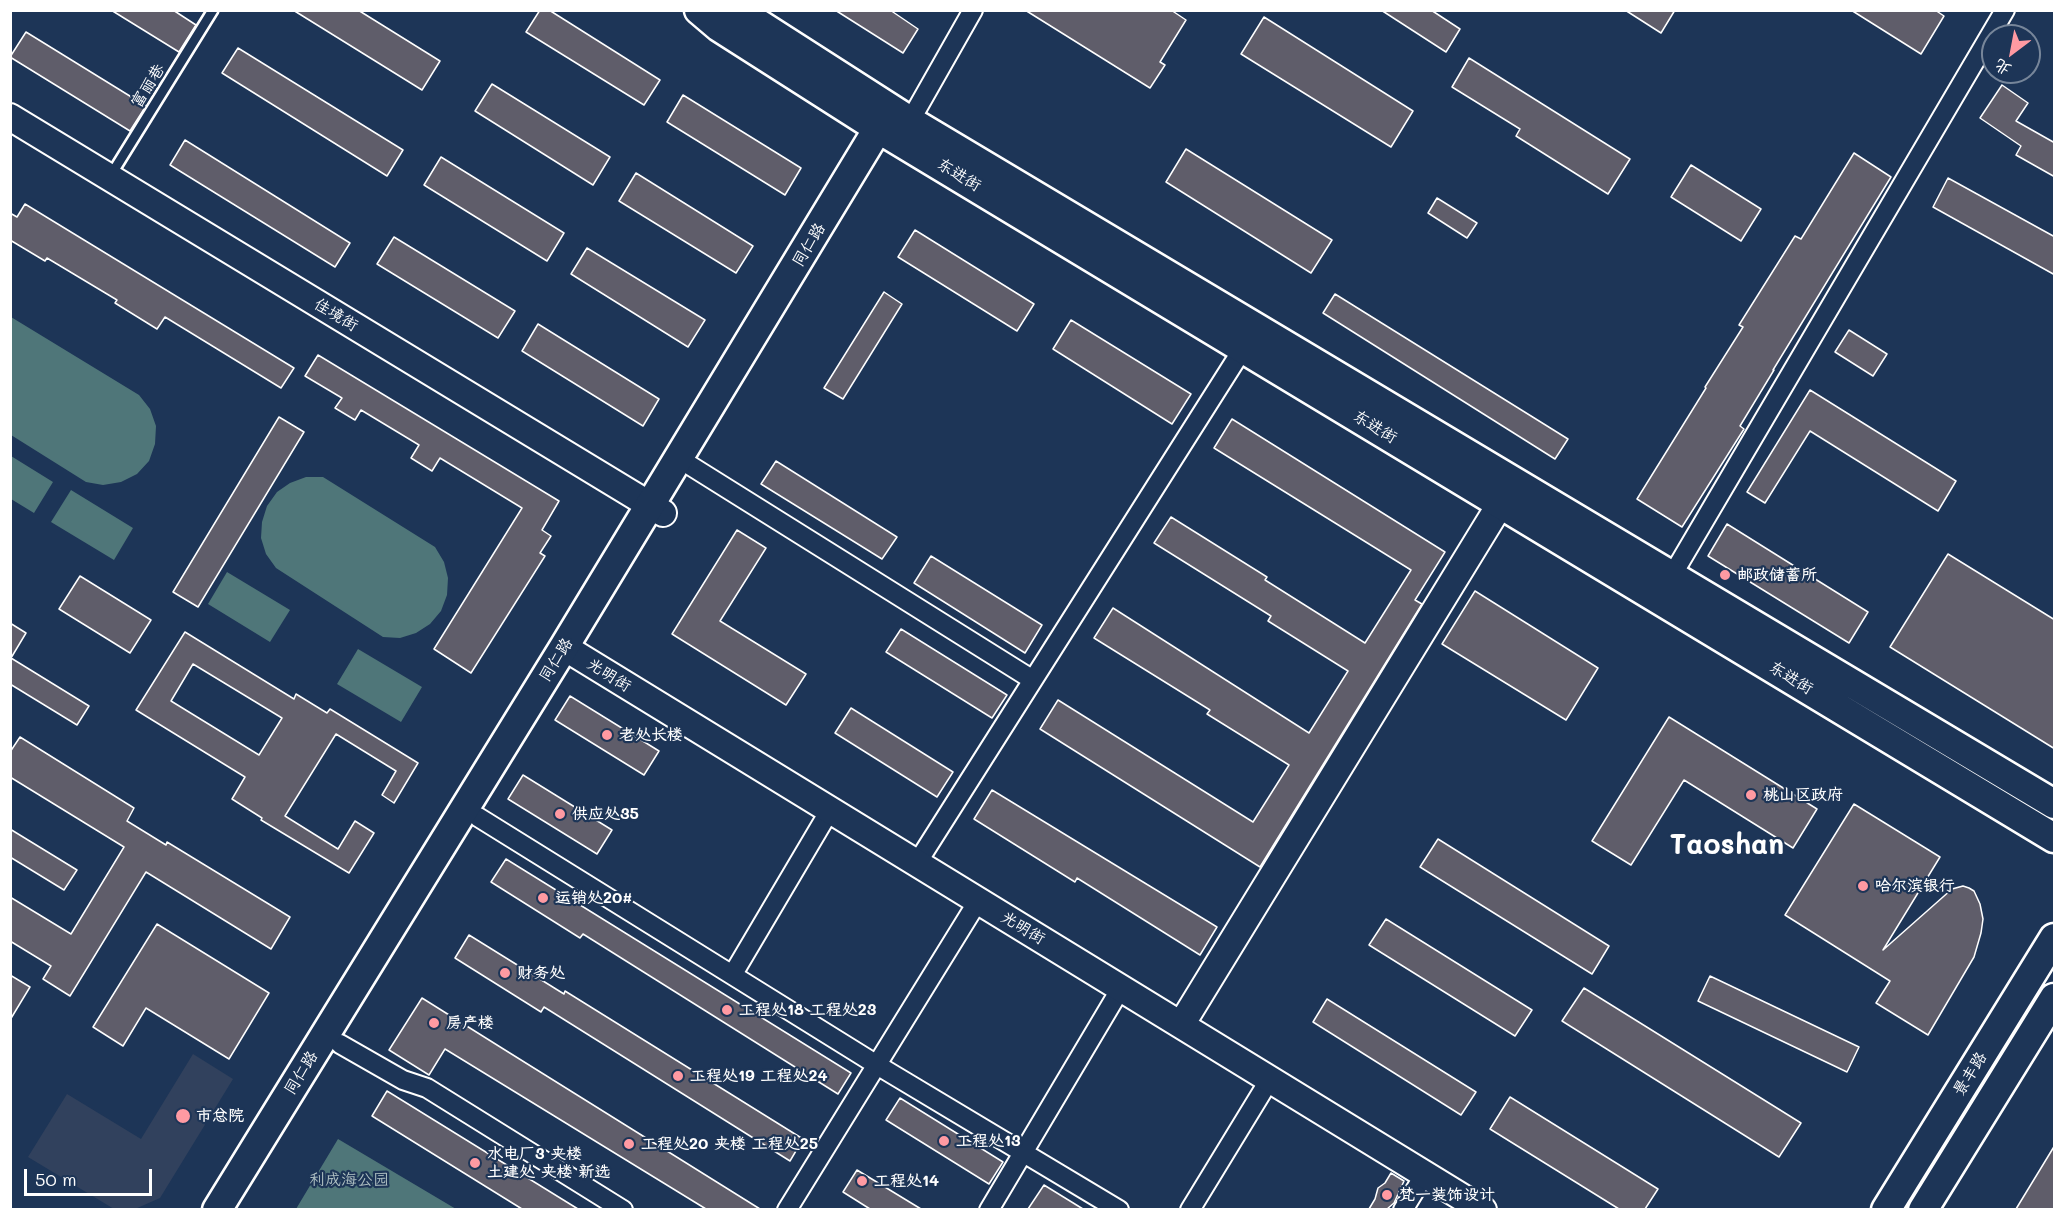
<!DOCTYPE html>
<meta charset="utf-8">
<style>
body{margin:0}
#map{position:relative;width:2065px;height:1220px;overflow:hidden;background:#1d3557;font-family:Mali,"LXGW WenKai TC",sans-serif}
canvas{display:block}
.frame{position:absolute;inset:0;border:12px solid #fff;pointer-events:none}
.north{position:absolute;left:1981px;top:24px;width:60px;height:60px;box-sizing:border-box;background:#1d3557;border:2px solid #77869a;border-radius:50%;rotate:212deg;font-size:16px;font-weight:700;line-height:24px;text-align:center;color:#fff}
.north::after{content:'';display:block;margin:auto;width:21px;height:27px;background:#ff9aa2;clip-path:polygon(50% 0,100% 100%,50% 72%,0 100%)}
.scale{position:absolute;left:24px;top:1169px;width:128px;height:27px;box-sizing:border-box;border:3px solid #fff;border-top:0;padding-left:8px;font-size:18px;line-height:21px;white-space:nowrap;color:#fff;-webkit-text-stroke:4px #1d3557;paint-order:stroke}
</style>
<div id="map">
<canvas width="2065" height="1220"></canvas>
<div class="frame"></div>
<div class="north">北</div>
<div class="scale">50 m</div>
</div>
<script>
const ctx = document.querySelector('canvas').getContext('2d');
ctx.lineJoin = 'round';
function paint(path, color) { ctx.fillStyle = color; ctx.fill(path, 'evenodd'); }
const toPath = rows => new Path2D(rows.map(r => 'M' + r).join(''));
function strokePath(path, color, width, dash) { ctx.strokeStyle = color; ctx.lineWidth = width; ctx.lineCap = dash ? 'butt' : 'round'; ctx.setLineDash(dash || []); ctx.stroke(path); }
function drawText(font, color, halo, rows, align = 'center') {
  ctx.font = font + ' Mali,"LXGW WenKai TC",sans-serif'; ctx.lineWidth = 4.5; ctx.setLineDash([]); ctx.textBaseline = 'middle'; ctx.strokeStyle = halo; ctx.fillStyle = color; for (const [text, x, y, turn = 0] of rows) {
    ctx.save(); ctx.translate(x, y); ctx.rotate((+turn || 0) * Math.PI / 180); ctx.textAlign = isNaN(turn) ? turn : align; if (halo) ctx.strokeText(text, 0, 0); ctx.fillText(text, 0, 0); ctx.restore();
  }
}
const built = toPath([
 [193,1054,233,1079,160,1198,135,1209,114,1209,28,1157,67,1094,141,1139]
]);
const green = toPath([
 [11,317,139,395,150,409,156,426,155,444,149,461,137,474,121,482,103,485,86,482,11,435],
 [11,456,53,482,34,513,11,499],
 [306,477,323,477,435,547,444,562,448,578,447,595,441,611,430,624,416,633,400,638,383,637,276,568,266,554,261,538,262,522,267,506,277,492,290,483],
 [71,490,133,528,114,560,51,522],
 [227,572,290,610,270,642,208,604],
 [358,649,422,687,401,722,337,684],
 [338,1139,456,1209,296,1209]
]);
const building = toPath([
 [111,10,173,10,196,25,179,52,111,10],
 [293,10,358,10,440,61,422,90,293,10],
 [540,10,549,10,660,80,644,105,526,32,540,10],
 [835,10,890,10,918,29,903,53,835,10],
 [1025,10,1171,10,1186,20,1160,62,1165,65,1150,88,1025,10],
 [1381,10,1431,10,1460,29,1446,52,1381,10],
 [1625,10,1675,10,1661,33,1625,10],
 [1851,10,1935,10,1944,16,1921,54,1851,10],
 [1264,17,1413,111,1391,147,1241,54,1264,17],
 [26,32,146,106,130,131,10,57,26,32],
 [238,48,403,150,387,176,222,73,238,48],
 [1469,58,1630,159,1608,194,1516,136,1520,129,1452,87,1469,58],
 [492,84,610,157,593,185,475,111,492,84],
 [2002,85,2028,103,2016,121,2055,143,2055,177,2016,155,2021,146,1980,118,2002,85],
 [683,95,801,168,785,195,667,122,683,95],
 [185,140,350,243,335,267,170,165,185,140],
 [1186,149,1332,240,1311,273,1166,182,1186,149],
 [1854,153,1891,177,1773,370,1774,370,1740,426,1744,429,1682,527,1637,499,1706,388,1705,387,1743,327,1739,325,1795,236,1801,239,1854,153],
 [441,157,564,233,547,261,424,185,441,157],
 [1691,165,1761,209,1741,241,1671,197,1691,165],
 [636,173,753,246,736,273,619,201,636,173],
 [1948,178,2055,237,2055,275,1933,207,1948,178],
 [1437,198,1477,223,1467,238,1428,213,1437,198],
 [25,204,294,368,281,388,165,317,157,329,115,303,117,300,47,258,45,261,10,240,10,213,17,217,25,204],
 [915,230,1034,304,1017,331,898,257,915,230],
 [394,237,515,311,498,338,377,264,394,237],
 [587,248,705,320,688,347,571,274,587,248],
 [884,292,902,304,843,399,824,388,884,292],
 [1335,294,1568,439,1555,459,1323,313,1335,294],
 [1071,320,1191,394,1172,424,1053,349,1071,320],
 [538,324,659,399,643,426,522,351,538,324],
 [1849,330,1887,354,1873,376,1835,352,1849,330],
 [318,355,559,501,542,530,551,536,540,553,545,556,471,673,434,649,522,508,440,458,432,471,411,458,419,445,361,410,355,420,335,408,342,398,305,376,318,355],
 [1810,390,1956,481,1938,511,1810,431,1765,503,1747,492,1810,390],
 [279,417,304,432,198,607,173,592,279,417],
 [1232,419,1445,552,1415,600,1422,604,1260,867,1040,729,1058,700,1253,822,1289,765,1207,714,1210,710,1094,638,1113,608,1309,733,1348,671,1268,621,1271,616,1154,543,1171,517,1267,577,1265,580,1365,643,1411,570,1214,448,1232,419],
 [776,461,897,537,882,559,761,484,776,461],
 [1727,524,1868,612,1849,643,1708,556,1727,524],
 [737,530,766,548,720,621,806,674,786,705,672,634,737,530],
 [1948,554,2055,620,2055,749,1890,647,1948,554],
 [931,556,1042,625,1025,653,914,583,931,556],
 [80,576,151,620,130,653,59,609,80,576],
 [1475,591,1598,668,1566,720,1442,644,1475,591],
 [10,623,26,633,11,658,89,706,77,725,10,684,10,623],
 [901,629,1007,695,992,718,886,652,901,629],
 [185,632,294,699,296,694,327,713,330,709,418,763,394,803,382,795,396,771,336,734,285,816,338,849,355,821,374,833,349,873,261,820,262,818,232,799,245,777,136,710,185,632],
 [193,664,282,718,259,755,171,701,193,664],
 [570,696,659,751,644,775,555,720,570,696],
 [851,708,953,772,937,797,835,733,851,708],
 [1669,717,1817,809,1793,848,1684,780,1631,865,1592,841,1669,717],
 [20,737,134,808,127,821,166,845,167,842,290,917,271,949,146,872,70,996,43,979,51,966,10,941,10,897,71,934,124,847,10,777,10,752,20,737],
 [523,775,612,830,597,854,508,799,523,775],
 [992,790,1217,927,1200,955,1077,878,1075,882,974,819,992,790],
 [1854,804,1940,857,1883,950,1952,889,1963,886,1969,888,1974,891,1980,904,1983,919,1981,933,1974,957,1928,1035,1876,1003,1890,981,1785,915,1854,804],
 [10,829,77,870,64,890,10,857,10,829],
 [1438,839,1609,946,1592,974,1420,867,1438,839],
 [506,859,851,1073,838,1094,583,934,580,938,491,882,506,859],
 [1386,919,1532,1010,1515,1036,1369,945,1386,919],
 [157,924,269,993,229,1059,146,1008,123,1046,93,1027,157,924],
 [469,935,564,994,565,991,803,1139,790,1161,544,1007,541,1012,455,958,469,935],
 [10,975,30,987,10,1020,10,975],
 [1710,976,1859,1047,1847,1072,1698,1001,1710,976],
 [1584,988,1801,1123,1779,1157,1562,1021,1584,988],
 [422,998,505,1050,760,1209,706,1209,445,1049,429,1075,389,1050,422,998],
 [1327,999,1476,1092,1461,1115,1313,1022,1327,999],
 [387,1091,578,1209,522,1209,372,1116,387,1091],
 [1510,1097,1658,1189,1645,1209,1619,1209,1490,1129,1510,1097],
 [900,1098,1003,1162,989,1184,886,1120,900,1098],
 [2055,1145,2055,1209,2016,1209,2055,1145],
 [857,1170,921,1209,870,1209,843,1192,857,1170],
 [1391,1173,1404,1181,1394,1203,1387,1209,1369,1209,1375,1199,1378,1188,1385,1183,1391,1173],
 [1044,1185,1083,1209,1028,1209,1044,1185]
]);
const lane = toPath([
 [111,175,213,10]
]);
const street = toPath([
 [910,121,973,10],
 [691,466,1033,680],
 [1667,584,2005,10],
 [478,817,877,1065,1119,1210],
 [917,863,1244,347],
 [733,974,830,810],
 [340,1044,403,1080,427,1088,623,1210],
 [787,1210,978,901],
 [989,1210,1121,988],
 [1190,1210,1270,1079],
 [1403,1210,1425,1174]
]);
const secondary = toPath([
 [10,117,663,513],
 [564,647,1483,1210],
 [1181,1025,1501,503]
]);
const primary = toPath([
 [699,10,719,27,879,129,2054,838],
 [737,10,910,121,2054,804],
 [217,1210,564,647,888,112],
 [1886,1210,2054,938],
 [1923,1210,2054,998]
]);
const markers = [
 [1725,575,6,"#ff9aa2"],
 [607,735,6,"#ff9aa2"],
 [1751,795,6,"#ff9aa2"],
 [560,814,6,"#ff9aa2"],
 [1863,886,6,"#ff9aa2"],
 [543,898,6,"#ff9aa2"],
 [505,973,6,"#ff9aa2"],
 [727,1010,6,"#ff9aa2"],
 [434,1023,6,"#ff9aa2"],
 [678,1076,6,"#ff9aa2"],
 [183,1116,8,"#ff9aa2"],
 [944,1141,6,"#ff9aa2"],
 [629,1144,6,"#ff9aa2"],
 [475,1163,6,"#ff9aa2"],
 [862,1181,6,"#ff9aa2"],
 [1387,1195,6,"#ff9aa2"]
];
const streetNames = [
 ["富丽巷",148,86,-58],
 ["东进街",959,175,31],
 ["同仁路",809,245,-59],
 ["佳境街",336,315,31],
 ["东进街",1375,427,31],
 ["同仁路",556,660,-58],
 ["光明街",609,675,32],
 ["东进街",1791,678,31],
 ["光明街",1023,928,31],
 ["同仁路",301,1073,-58],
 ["景丰路",1970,1074,-58]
];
const poiNames = [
 ["邮政储蓄所",1737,575],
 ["老处长楼",619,735],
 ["桃山区政府",1763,795],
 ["供应处35",572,814],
 ["哈尔滨银行",1875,886],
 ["运销处20#",555,898],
 ["财务处",517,973],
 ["工程处18 工程处23",739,1010],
 ["房产楼",446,1023],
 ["工程处19 工程处24",690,1076],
 ["市总院",196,1116],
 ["工程处13",956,1141],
 ["工程处20 夹楼 工程处25",641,1144],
 ["水电厂3 夹楼",487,1154],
 ["土建处 夹楼 新选",487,1172],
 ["工程处14",874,1181],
 ["梵一装饰设计",1399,1195]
];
const parkNames = [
 ["利成海公园",349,1180]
];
const townNames = [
 ["Taoshan",1727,845]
];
paint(built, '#31415d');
paint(green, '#4f7679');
paint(building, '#5f5d6a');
strokePath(building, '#fff', 1.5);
strokePath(lane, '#fff', 14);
strokePath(street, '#fff', 22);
strokePath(secondary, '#fff', 30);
strokePath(primary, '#fff', 33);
strokePath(lane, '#1d3557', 9);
strokePath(street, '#1d3557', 18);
strokePath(secondary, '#1d3557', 26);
strokePath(primary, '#1d3557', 28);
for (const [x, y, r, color] of markers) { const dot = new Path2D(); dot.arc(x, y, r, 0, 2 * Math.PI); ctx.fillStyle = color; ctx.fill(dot); strokePath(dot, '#1d3557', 2); }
drawText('16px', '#fff', '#1d3557', streetNames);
drawText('bold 16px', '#fff', '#1d3557', poiNames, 'left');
drawText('16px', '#b0c1c3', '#1d3557', parkNames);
drawText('bold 28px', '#fff', '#1d3557', townNames);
</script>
